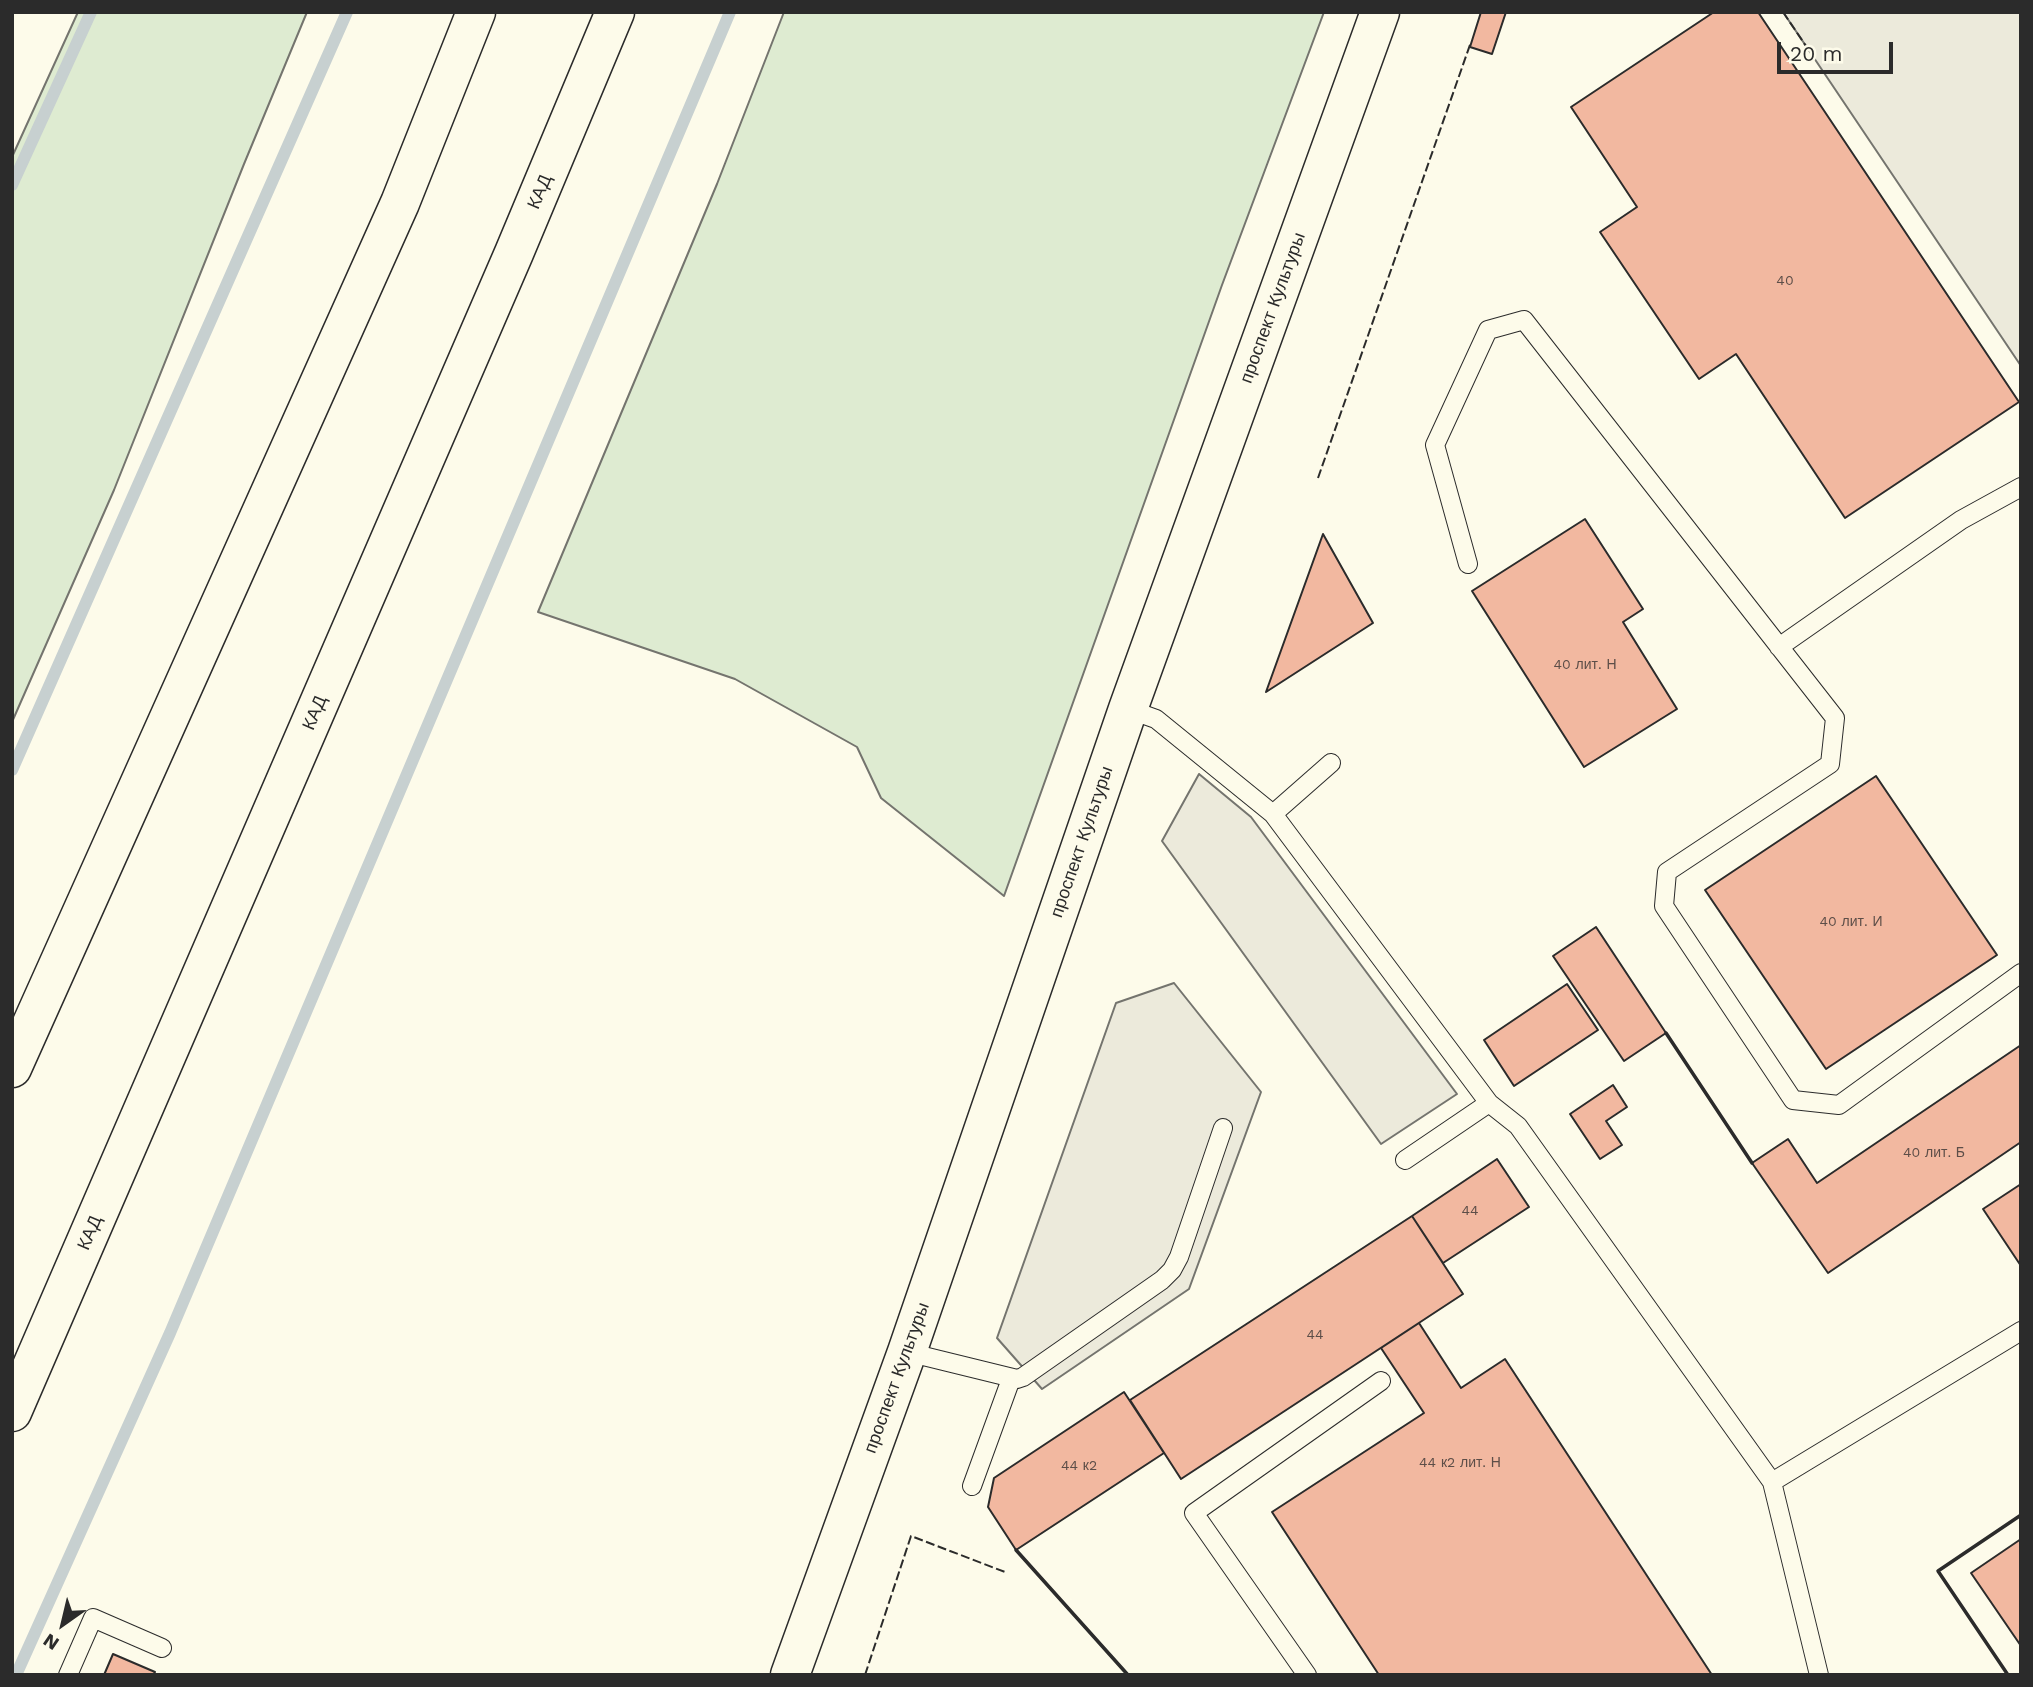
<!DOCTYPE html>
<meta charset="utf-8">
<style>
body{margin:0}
#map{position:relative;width:2033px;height:1687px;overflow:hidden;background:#fdfbea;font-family:"Work Sans",sans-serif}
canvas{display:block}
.frame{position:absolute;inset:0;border:14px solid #2b2b2b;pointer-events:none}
.north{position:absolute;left:28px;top:1589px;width:70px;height:70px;-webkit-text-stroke:5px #fdfbea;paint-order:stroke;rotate:214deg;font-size:19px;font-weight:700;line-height:28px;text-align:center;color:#2b2b2b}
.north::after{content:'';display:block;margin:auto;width:24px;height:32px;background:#2b2b2b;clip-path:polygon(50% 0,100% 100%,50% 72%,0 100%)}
.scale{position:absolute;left:1777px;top:42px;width:116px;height:32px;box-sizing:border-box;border:4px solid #2b2b2b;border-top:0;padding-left:9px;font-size:21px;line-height:24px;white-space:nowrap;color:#2b2b2b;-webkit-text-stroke:5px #fdfbea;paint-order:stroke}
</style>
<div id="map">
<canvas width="2033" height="1687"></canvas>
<div class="frame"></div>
<div class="north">N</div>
<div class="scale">20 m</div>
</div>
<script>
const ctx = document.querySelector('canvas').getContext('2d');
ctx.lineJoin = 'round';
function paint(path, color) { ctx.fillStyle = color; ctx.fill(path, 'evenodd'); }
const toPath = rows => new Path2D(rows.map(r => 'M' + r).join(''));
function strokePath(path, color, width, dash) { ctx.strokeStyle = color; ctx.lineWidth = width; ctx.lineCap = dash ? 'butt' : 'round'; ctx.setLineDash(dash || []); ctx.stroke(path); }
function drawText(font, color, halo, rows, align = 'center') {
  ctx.font = font + ' "Work Sans",sans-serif'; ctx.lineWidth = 5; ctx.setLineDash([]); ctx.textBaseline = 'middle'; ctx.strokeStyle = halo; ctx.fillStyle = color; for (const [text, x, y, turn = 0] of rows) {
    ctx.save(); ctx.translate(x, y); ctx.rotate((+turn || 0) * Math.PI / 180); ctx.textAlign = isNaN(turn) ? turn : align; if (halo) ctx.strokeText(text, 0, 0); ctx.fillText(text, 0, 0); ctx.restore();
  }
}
const green = toPath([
 [78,12,307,12,244,164,114,490,12,722,12,157,78,12],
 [784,12,1324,12,1222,285,1004,896,881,798,857,747,735,679,538,612,717,184,784,12]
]);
const parking = toPath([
 [1783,12,2021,12,2021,366,1808,49,1783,12],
 [1199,774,1251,817,1457,1094,1381,1144,1162,841,1199,774],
 [1174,983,1261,1092,1189,1289,1042,1389,997,1338,1116,1003,1174,983]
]);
const stream = toPath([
 [12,185,91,12],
 [12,770,347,12],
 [16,1675,170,1333,730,12]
]);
const building = toPath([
 [1481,12,1506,12,1492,54,1470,47,1481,12],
 [1714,12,1758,12,2019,402,1845,518,1736,354,1699,379,1600,232,1637,207,1571,107,1714,12],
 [1585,519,1643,609,1623,622,1677,709,1584,767,1472,591,1585,519],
 [1323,534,1373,623,1266,692,1323,534],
 [1876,776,1997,955,1826,1069,1705,890,1876,776],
 [1596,927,1666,1033,1624,1061,1553,956,1596,927],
 [1567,984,1598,1030,1514,1086,1484,1040,1567,984],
 [2021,1045,2021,1142,1828,1273,1752,1163,1788,1139,1817,1183,2021,1045],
 [1613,1085,1627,1107,1606,1121,1622,1145,1600,1159,1570,1114,1613,1085],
 [1497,1159,1529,1207,1443,1263,1412,1216,1497,1159],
 [2021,1184,2021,1266,1983,1209,2021,1184],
 [1412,1216,1463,1294,1181,1479,1130,1400,1412,1216],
 [1419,1323,1461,1388,1505,1359,1712,1675,1379,1675,1272,1512,1424,1413,1381,1348,1419,1323],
 [1124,1392,1164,1453,1016,1550,988,1507,994,1478,1124,1392],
 [2021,1539,2021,1646,1971,1573,2021,1539],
 [113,1654,155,1672,153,1675,104,1675,113,1654]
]);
const lane = toPath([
 [1468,564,1435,445,1488,330,1524,320,1835,718,1830,764,1667,872,1664,906,1793,1100,1839,1105,2021,973],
 [1779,647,1961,520,2021,487],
 [1128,709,1156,719,1273,814,1489,1103,1518,1126,1772,1482,2021,1331],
 [1273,814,1331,763],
 [1405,1160,1489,1103],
 [907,1352,1017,1379,1023,1377,1162,1280,1172,1270,1179,1257,1223,1128],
 [1772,1482,1819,1675],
 [972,1486,1011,1379],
 [68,1675,93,1618,162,1648],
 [1307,1675,1194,1513,1381,1381]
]);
const secondary = toPath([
 [790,1675,907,1352,1128,709,1380,12]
]);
const highway = toPath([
 [12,1068,400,203,476,12],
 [12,1412,514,253,615,12]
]);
const fence = toPath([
 [1783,12,1808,49,1791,61],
 [1318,478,1471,42],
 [865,1675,911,1536,1005,1572]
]);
const wall = toPath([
 [1666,1033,1752,1163],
 [1016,1550,1128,1675],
 [2008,1675,1938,1571,2021,1515]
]);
const numberNames = [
 ["40",1785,281],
 ["40 лит. Н",1585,665],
 ["40 лит. И",1851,922],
 ["40 лит. Б",1934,1153],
 ["44",1470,1211],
 ["44",1315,1335],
 ["44 к2 лит. Н",1460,1463],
 ["44 к2",1079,1466]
];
const streetNames = [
 ["КАД",540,192,-67],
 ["проспект Культуры",1273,308,-70],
 ["КАД",315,713,-67],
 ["проспект Культуры",1082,842,-71],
 ["КАД",90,1233,-67],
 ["проспект Культуры",897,1378,-70]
];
paint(green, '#deebd1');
strokePath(green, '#74746e', 2);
paint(parking, '#eceadb');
strokePath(parking, '#74746e', 2);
strokePath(stream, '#c7d0d0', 12);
paint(building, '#f2b8a0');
strokePath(building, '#2b2b2b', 2);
strokePath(lane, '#2b2b2b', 20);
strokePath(secondary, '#2b2b2b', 41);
strokePath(highway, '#2b2b2b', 41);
strokePath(lane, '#fdfbea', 18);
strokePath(secondary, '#fdfbea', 38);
strokePath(highway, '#fdfbea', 38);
strokePath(fence, '#2b2b2b', 2, [9, 3.5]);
strokePath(wall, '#2b2b2b', 3.5);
drawText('14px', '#5d4e48', null, numberNames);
drawText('18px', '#2b2b2b', '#fdfbea', streetNames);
</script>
